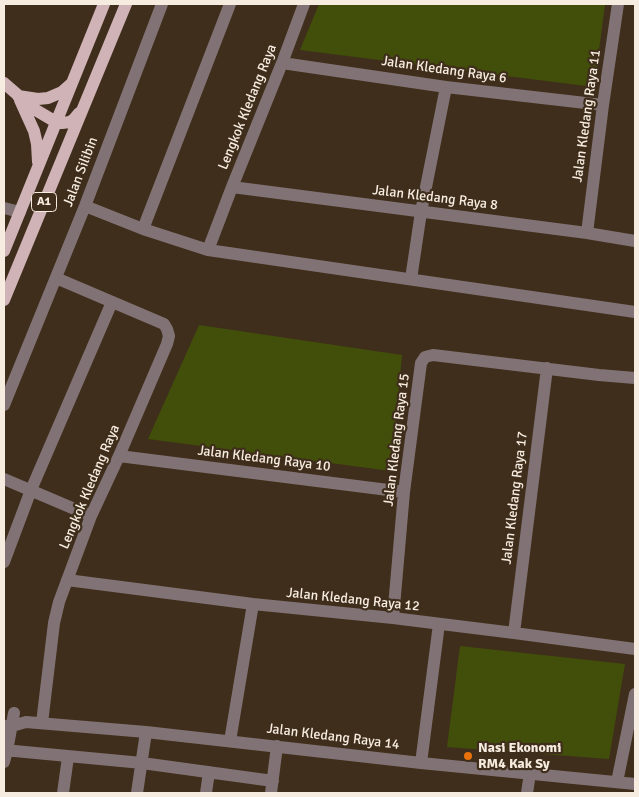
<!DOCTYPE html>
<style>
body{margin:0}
#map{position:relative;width:639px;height:797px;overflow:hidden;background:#3f2e1b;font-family:Signika,sans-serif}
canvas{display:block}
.frame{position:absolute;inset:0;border:5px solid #f7ece0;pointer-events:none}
</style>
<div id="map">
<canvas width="639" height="797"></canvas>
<div class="frame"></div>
</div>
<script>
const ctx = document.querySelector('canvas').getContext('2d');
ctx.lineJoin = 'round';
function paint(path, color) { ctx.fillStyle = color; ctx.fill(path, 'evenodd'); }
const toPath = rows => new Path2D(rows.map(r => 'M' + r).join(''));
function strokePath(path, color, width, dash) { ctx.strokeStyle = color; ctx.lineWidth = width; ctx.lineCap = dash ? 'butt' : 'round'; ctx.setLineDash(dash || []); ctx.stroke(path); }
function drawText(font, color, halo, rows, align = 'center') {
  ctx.font = font + ' Signika,sans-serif'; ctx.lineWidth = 4.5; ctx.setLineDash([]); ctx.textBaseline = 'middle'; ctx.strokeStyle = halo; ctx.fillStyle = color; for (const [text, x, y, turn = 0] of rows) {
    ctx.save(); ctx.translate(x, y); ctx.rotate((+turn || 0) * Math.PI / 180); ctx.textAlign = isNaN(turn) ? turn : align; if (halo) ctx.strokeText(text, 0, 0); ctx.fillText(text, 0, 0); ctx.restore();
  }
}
const green = toPath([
 [319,4,605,5,594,87,300,50],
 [199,325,402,355,391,471,148,439],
 [460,646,625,664,609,759,447,747]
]);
const minor = toPath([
 [282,63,446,87,603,105],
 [232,187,587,233,635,241],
 [85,206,143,229,208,250,635,312],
 [4,208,20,212],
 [143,229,230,4],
 [587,233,603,105,618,4],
 [208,250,232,187,282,63,304,4],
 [411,279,421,212,446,87],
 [4,405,85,206,162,4],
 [119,456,404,492],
 [4,479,91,516],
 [4,562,31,490,112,302],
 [67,580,253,604,393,618,514,633,635,649],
 [393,618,404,492,421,363,425,357,433,355,599,375,635,378],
 [514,633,547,368],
 [42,723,54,623,59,602,91,516,119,456,167,344,169,336,167,329,164,324,56,278],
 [4,726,12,726,26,722,146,732,421,763,635,784],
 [230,741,253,604],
 [4,750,142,763,273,781],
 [4,762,7,751,14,713],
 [421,763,439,624],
 [617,782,635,694],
 [63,793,68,757],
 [137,793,146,732],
 [206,793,209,772],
 [271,793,277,746],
 [527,793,530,773]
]);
const major = toPath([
 [4,83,34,109,56,122,62,123,70,122,74,119,79,113],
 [18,96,38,99,48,98,62,92,71,84],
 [20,100,34,131,37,144,38,162],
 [4,251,104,4],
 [4,300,126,4]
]);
const markers = [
 [468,756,5,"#e8710a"]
];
const shields = [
 [44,202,25]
];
const shieldNames = [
 ["A1",44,202]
];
const streetNames = [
 ["Jalan Kledang Raya 6",444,70,8],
 ["Lengkok Kledang Raya",248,107,-68],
 ["Jalan Kledang Raya 11",587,116,-82],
 ["Jalan Silibin",81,172,-69],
 ["Jalan Kledang Raya 8",435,198,7],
 ["Jalan Kledang Raya 15",397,440,-83],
 ["Jalan Kledang Raya 10",264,459,7],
 ["Lengkok Kledang Raya",90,487,-67],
 ["Jalan Kledang Raya 17",515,498,-83],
 ["Jalan Kledang Raya 12",353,600,6],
 ["Jalan Kledang Raya 14",333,737,7]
];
const poiNames = [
 ["Nasi Ekonomi",478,748],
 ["RM4 Kak Sy",478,764]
];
paint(green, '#424f0a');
strokePath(minor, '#817375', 12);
strokePath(major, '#d0b3b7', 12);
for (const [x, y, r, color] of markers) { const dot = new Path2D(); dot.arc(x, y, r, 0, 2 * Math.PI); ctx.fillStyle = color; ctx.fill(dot); strokePath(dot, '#3f2e1b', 2); }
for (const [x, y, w] of shields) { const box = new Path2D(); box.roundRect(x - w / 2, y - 9.5, w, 19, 4); ctx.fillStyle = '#3f2e1b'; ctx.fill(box); strokePath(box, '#f7ece0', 1); }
drawText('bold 12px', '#f7ece0', null, shieldNames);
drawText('14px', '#f7ece0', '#3f2e1b', streetNames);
drawText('bold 14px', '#f7ece0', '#3f2e1b', poiNames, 'left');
</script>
